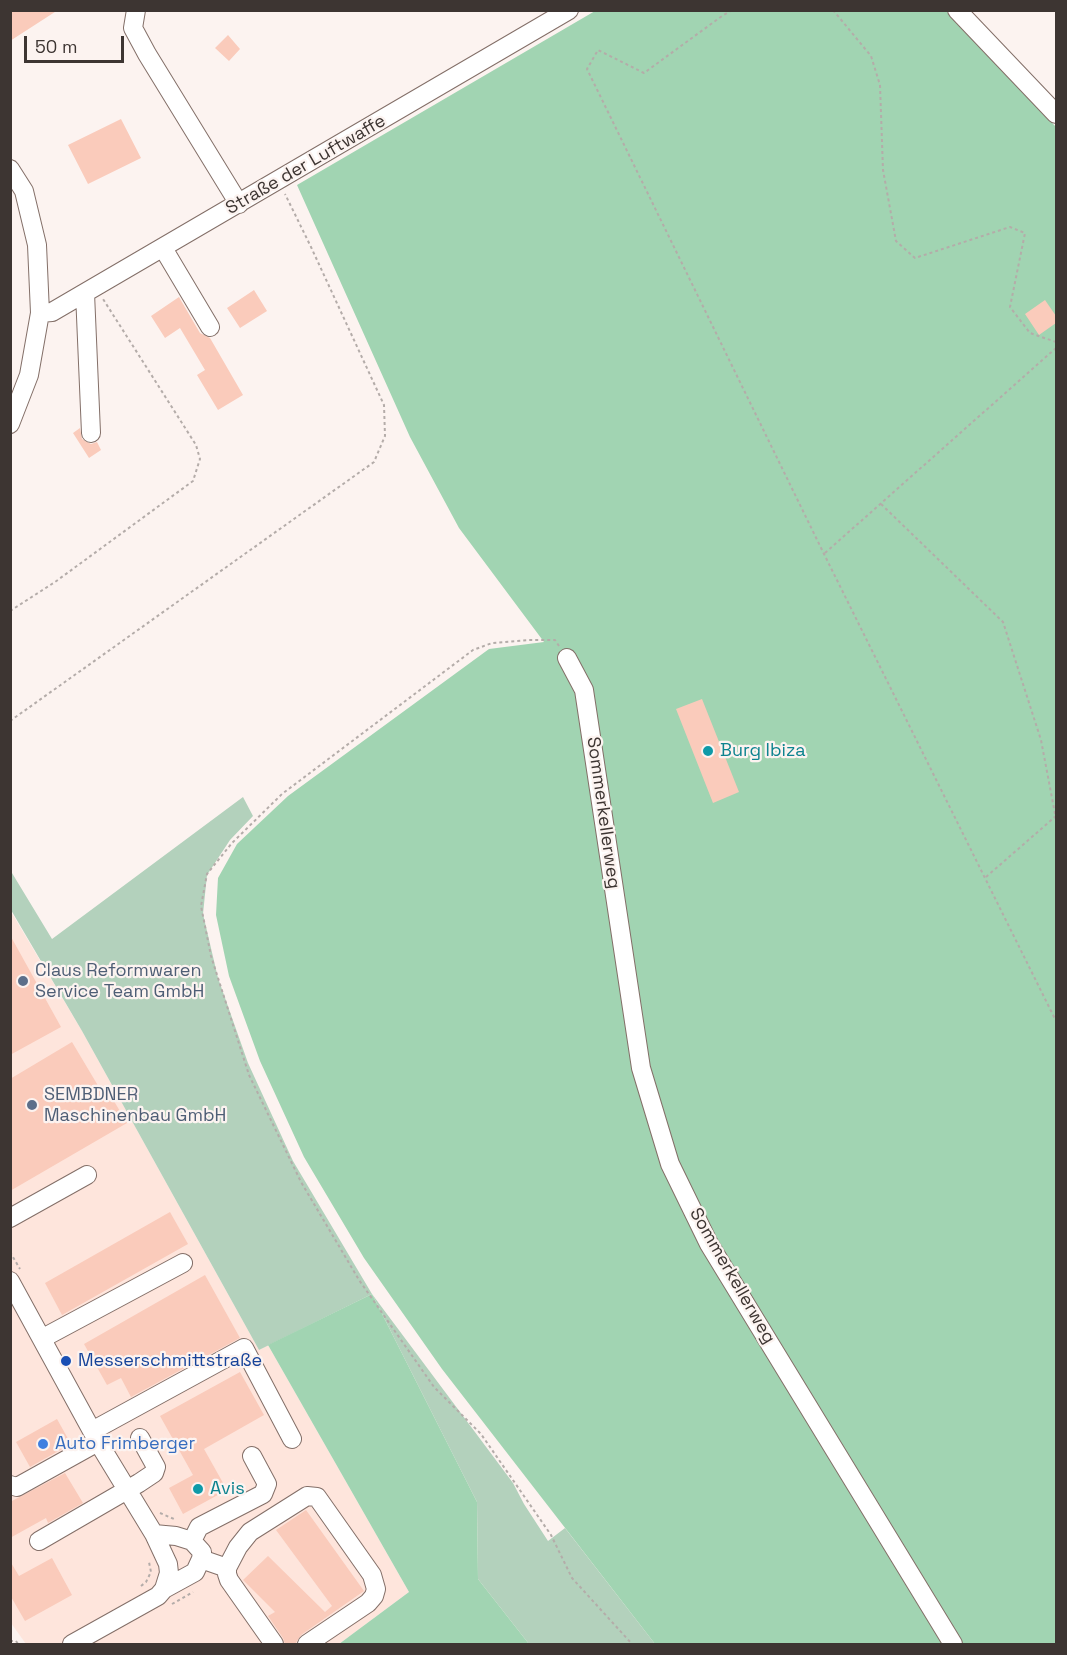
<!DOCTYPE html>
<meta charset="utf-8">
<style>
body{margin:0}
#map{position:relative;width:1067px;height:1655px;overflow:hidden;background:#fcf3f0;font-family:"Space Grotesk",sans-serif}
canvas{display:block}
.frame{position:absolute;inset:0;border:12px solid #3d3532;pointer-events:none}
.scale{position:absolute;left:24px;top:36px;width:100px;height:27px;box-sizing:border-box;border:3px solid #3d3532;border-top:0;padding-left:8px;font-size:18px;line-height:21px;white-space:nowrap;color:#3d3532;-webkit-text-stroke:4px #fcf3f0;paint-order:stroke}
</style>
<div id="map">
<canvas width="1067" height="1655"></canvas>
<div class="frame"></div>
<div class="scale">50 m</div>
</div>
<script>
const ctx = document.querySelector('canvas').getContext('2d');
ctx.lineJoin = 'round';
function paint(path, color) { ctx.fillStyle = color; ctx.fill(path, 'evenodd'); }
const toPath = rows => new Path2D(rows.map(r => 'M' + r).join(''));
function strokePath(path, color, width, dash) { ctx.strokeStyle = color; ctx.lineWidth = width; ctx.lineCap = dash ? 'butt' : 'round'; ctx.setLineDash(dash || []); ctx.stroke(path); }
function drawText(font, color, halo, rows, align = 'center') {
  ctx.font = font + ' "Space Grotesk",sans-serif'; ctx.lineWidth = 4.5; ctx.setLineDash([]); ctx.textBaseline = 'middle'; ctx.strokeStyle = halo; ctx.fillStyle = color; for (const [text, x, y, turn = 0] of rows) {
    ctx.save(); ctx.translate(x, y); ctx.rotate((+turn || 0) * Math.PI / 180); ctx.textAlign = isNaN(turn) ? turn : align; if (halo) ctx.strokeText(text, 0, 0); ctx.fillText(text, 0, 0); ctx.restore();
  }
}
const built = toPath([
 [10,910,82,1031,259,1350,268,1345,409,1592,339,1644,26,1644,11,1623]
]);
const green = toPath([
 [243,797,253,816,230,840,207,875,203,914,218,978,248,1063,293,1161,372,1294,513,1483,524,1504,548,1541,565,1528,655,1644,529,1644,478,1579,477,1502,372,1294,259,1350,82,1031,11,910,10,874,12,873,52,939]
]);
const forest = toPath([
 [595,11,947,11,1056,127,1056,1644,655,1644,442,1369,364,1258,304,1157,260,1061,229,976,216,915,218,878,237,844,288,796,489,649,544,642,459,528,410,437,297,185],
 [372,1294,477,1502,478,1579,529,1644,339,1644,409,1592,268,1345]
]);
const building = toPath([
 [10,10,58,10,10,41],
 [228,35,240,49,229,61,215,48],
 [121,119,141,158,88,184,68,145],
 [254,290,267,311,240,328,227,308],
 [179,297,200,333,210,338,243,395,218,410,197,375,205,370,180,328,165,338,151,316],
 [1045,300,1056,316,1056,323,1039,335,1025,314],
 [80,428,82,439,91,444,97,442,101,450,89,458,73,433],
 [702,699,739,792,713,803,676,709],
 [10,935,61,1027,10,1055],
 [72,1042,103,1094,108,1091,127,1123,10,1191,10,1079],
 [170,1212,188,1244,62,1315,45,1283],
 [205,1275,240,1338,131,1397,121,1378,107,1385,84,1344],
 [240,1372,264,1415,204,1449,227,1490,183,1514,169,1488,193,1475,160,1416],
 [57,1419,71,1444,30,1467,16,1442],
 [65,1473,83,1503,48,1523,46,1518,10,1538,10,1502],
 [306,1510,364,1591,301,1635,295,1644,285,1644,283,1638,268,1616,275,1612,243,1580,268,1556,325,1612,332,1606,276,1530],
 [52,1558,72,1595,25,1621,10,1595,10,1561,19,1576]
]);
const path = toPath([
 [732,10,722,16,644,73,598,50,587,69,824,554,1056,1021],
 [833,10,871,56,880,85,883,170,896,241,915,258,1010,227,1025,233,1010,307,1030,333,1056,342],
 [881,504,1003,622,1041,740,1056,819],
 [825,553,1056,348],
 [10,611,55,582,193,481,200,459,196,445,103,299],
 [559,646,555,640,528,640,492,643,473,650,282,794,232,843,207,874,201,906,211,956,249,1075,301,1182,359,1280,434,1387,481,1434,551,1535,572,1578,632,1644],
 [10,721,374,462,385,436,384,405,311,247,285,194],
 [986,877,1056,816],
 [10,1252,20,1269],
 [160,1513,174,1519],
 [141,1586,146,1582,151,1572,149,1562],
 [172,1604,193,1592],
 [10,1641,16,1641,18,1644]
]);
const minor = toPath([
 [136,10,133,28,147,54,239,204],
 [957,10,1056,114],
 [10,169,24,191,37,245,40,313,29,375,10,424],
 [163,248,210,327],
 [85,293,91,433],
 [40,313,52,312,569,10],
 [567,658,584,690,641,1068,670,1164,709,1244,953,1644],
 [10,1218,87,1175],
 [10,1281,98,1442,154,1534,168,1564,169,1573,164,1589,158,1596,72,1644],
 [43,1338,183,1263],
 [92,1431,244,1348,292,1439],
 [10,1485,17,1487,98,1442],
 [154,1534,176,1536,192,1541,202,1552,201,1559,195,1572,164,1589],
 [39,1541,139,1483,154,1473,156,1467,140,1438],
 [192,1541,199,1527,263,1494,267,1484,252,1456],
 [201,1559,227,1568,238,1547,250,1532,307,1496,317,1497,372,1575,376,1589,374,1596,368,1603,307,1644],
 [227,1568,227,1574,229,1580,274,1644]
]);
const markers = [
 [708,751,6,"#0f9aa8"],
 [23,981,6,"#5c6f8a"],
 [32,1105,6,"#5c6f8a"],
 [66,1361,6,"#1a4fb4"],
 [43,1444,6,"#3f7fe0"],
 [198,1489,6,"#0f9aa8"]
];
const streetNames = [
 ["Straße der Luftwaffe",306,165,-30],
 ["Sommerkellerweg",603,813,82],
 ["Sommerkellerweg",732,1276,60]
];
const cultureNames = [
 ["Burg Ibiza",720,751],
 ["Avis",210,1489]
];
const serviceNames = [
 ["Claus Reformwaren",35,971],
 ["Service Team GmbH",35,992],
 ["SEMBDNER",44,1095],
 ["Maschinenbau GmbH",44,1116]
];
const transitNames = [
 ["Messerschmittstraße",78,1361]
];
const shopNames = [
 ["Auto Frimberger",55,1444]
];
paint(built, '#fee5dc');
paint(green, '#b3d1bc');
paint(forest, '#a1d4b2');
paint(building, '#facbbb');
strokePath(minor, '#836f68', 20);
strokePath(path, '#b4aca9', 2, [3, 3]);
strokePath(minor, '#fff', 18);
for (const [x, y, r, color] of markers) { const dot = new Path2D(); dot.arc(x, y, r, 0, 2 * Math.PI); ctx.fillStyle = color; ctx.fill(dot); strokePath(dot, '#fcf3f0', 2); }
drawText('18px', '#3d3532', '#fcf3f0', streetNames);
drawText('18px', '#0d838f', '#fcf3f0', cultureNames, 'left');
drawText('18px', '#4e5e75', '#fcf3f0', serviceNames, 'left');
drawText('18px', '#164399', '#fcf3f0', transitNames, 'left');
drawText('18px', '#366cbe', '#fcf3f0', shopNames, 'left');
</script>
